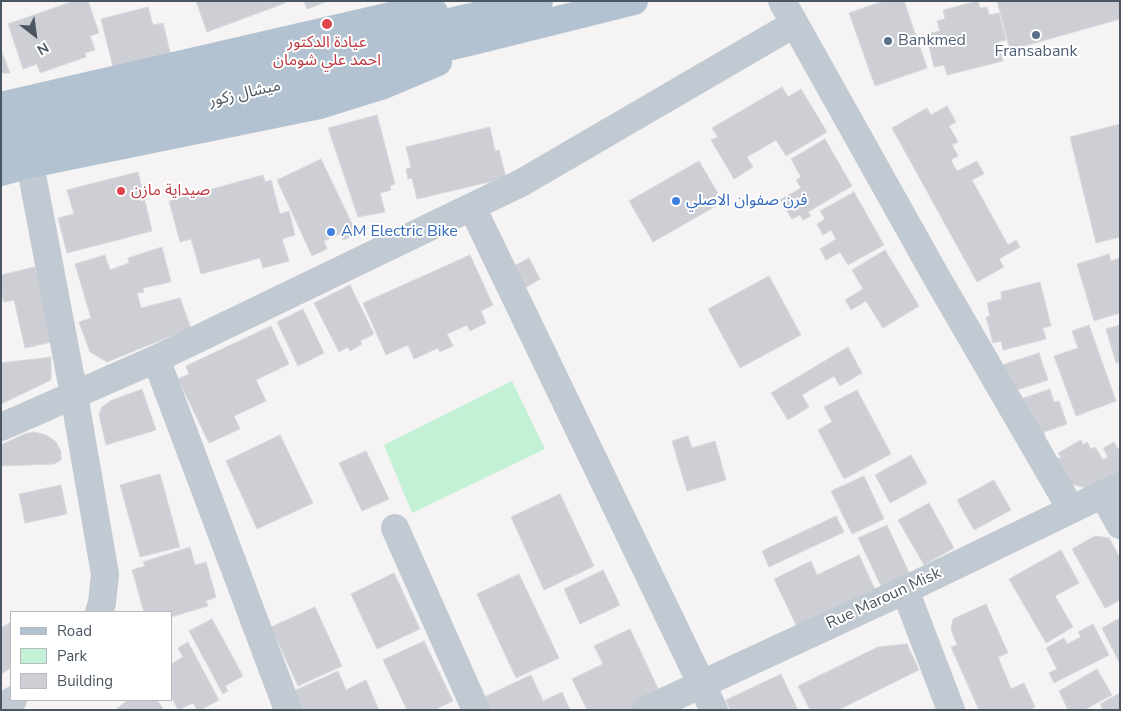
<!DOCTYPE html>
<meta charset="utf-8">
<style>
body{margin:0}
#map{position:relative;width:1121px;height:711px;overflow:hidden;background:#f5f3f3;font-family:"Nunito Sans",sans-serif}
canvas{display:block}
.frame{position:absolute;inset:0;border:2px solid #4a5661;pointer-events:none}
.legend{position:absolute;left:10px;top:611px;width:162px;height:90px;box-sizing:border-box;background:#fff;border:1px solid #b7bbc0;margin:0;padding:6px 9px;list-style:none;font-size:15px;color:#4a5661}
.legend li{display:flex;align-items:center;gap:10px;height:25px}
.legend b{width:25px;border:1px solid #b7bbc0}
.north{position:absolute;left:10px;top:10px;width:50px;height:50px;-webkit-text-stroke:4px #fff;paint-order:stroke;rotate:150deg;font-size:14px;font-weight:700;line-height:20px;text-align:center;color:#4a5661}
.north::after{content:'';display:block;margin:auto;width:18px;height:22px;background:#4a5661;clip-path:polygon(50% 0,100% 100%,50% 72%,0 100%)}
</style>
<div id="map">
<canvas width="1121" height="711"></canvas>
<div class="frame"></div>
<ul class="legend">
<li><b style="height:6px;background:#b3c2d1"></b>Road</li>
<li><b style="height:14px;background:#c3f1d5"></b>Park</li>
<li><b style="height:14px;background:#cdcfd5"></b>Building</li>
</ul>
<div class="north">N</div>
</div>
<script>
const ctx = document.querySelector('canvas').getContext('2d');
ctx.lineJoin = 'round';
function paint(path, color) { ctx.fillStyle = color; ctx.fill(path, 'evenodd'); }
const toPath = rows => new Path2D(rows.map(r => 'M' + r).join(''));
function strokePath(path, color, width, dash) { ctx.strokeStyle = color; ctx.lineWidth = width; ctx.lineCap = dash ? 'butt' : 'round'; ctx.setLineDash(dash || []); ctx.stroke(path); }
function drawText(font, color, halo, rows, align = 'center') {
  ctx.font = font + ' "Nunito Sans","Noto Sans Arabic",sans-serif'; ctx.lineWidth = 4; ctx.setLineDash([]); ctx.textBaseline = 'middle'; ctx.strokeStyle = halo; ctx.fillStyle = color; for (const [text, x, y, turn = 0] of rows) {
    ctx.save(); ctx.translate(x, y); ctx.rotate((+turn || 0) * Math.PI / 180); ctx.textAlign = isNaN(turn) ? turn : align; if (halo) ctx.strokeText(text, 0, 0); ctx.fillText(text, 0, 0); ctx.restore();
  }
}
const green = toPath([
 [512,381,545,449,412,513,384,445]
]);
const building = toPath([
 [74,1,88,1,99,33,90,36,95,50,85,53,86,57,40,73,37,64,23,69,8,24,74,1],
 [196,1,285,1,285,3,207,32,196,1],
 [304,1,328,1,307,9,304,1],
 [884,1,904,1,927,68,875,86,849,13,884,1],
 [978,1,980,8,987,7,989,15,999,13,1006,40,998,42,1003,61,947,75,944,65,934,67,926,34,940,31,937,21,945,19,943,10,978,1],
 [997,1,1120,1,1120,19,1010,50,997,1],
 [148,7,153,25,163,23,171,56,114,71,101,19,148,7],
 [1,50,10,73,1,73,1,50],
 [782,87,788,97,801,89,827,132,786,156,776,140,747,157,753,167,734,179,711,140,718,137,712,128,782,87],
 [947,106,956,122,949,126,958,142,952,145,958,156,951,160,957,171,977,161,984,174,972,180,1008,245,1016,240,1020,247,999,259,1004,267,977,282,892,128,927,108,931,115,947,106],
 [377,115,395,184,390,186,391,190,380,193,385,212,358,217,328,128,377,115],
 [1120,124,1120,237,1096,243,1070,137,1120,124],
 [490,127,495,151,499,150,506,178,417,199,412,178,408,179,406,169,411,168,406,147,490,127],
 [825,139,852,186,808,212,811,216,803,220,800,215,792,219,780,200,801,188,796,180,801,177,791,159,825,139],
 [321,159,357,234,343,240,340,234,324,241,327,249,312,256,277,180,321,159],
 [699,161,723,202,653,242,629,201,699,161],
 [138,172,152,231,67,253,58,218,74,214,67,190,138,172],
 [263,175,265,182,271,180,280,214,289,211,295,235,282,239,289,261,263,268,260,258,201,274,191,239,180,242,169,201,263,175],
 [854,192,884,245,848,265,840,252,826,260,820,249,836,239,831,230,823,235,817,224,825,219,820,211,854,192],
 [162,247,171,282,143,288,144,292,137,293,141,308,180,298,191,328,107,362,90,352,79,322,91,318,75,264,105,255,110,270,129,263,128,258,162,247],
 [885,250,919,306,883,328,866,301,851,310,845,300,863,289,852,270,885,250],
 [1109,254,1111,261,1120,258,1120,313,1094,321,1077,264,1109,254],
 [470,255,493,305,481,311,486,323,470,331,467,325,447,334,453,346,440,352,438,348,414,359,408,345,386,355,363,303,470,255],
 [529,258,540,279,525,288,514,266,529,258],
 [35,267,52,342,25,348,14,300,4,302,1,293,1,275,35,267],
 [769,276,801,335,740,368,708,309,769,276],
 [1040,282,1051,326,1043,328,1046,339,1003,350,1001,341,993,343,986,317,990,316,987,303,1002,299,1001,292,1040,282],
 [350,285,374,334,360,341,362,344,350,351,348,347,339,352,314,303,350,285],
 [303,309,324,353,298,366,277,322,303,309],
 [1089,325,1116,401,1076,416,1054,356,1078,348,1072,331,1089,325],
 [1120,325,1120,362,1116,363,1106,329,1120,325],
 [271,326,289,364,256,380,266,401,234,416,240,429,209,443,178,379,189,374,186,366,271,326],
 [848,347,862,373,840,386,834,376,802,395,809,407,788,420,771,393,848,347],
 [1039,353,1048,380,1011,392,1002,365,1039,353],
 [51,357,51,380,1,404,1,363,51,357],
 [142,389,156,430,106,445,99,415,101,408,110,401,142,389],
 [1050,389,1054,402,1059,401,1067,424,1044,432,1045,436,1035,439,1021,399,1050,389],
 [857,390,891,454,844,479,818,430,832,422,824,407,857,390],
 [34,432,46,435,55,441,61,451,61,460,54,464,1,466,1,445,24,434,34,432],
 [280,435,313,503,257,529,226,461,280,435],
 [688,436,692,448,715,441,726,480,687,491,672,441,688,436],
 [1081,440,1083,445,1087,442,1091,449,1095,447,1103,460,1108,457,1103,448,1114,442,1118,449,1120,449,1120,478,1097,491,1071,484,1057,459,1061,457,1058,453,1081,440],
 [366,451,389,499,362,511,339,463,366,451],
 [911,455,927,483,890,503,875,475,911,455],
 [160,474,180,547,140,557,120,485,160,474],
 [864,476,884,519,852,534,831,491,864,476],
 [994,480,1011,510,974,530,957,500,994,480],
 [61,485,67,514,25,523,19,494,61,485],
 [560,494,594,566,544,590,511,517,560,494],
 [929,503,954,548,924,565,898,520,929,503],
 [836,516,844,532,769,567,762,551,836,516],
 [887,525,911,577,883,590,858,538,887,525],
 [1095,536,1109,538,1120,558,1120,600,1105,608,1072,549,1095,536],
 [190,547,195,565,206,562,216,597,206,601,208,606,171,617,171,612,144,612,132,570,145,566,143,562,190,547],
 [1061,550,1079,583,1055,596,1073,627,1046,643,1009,579,1061,550],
 [859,555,878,596,800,633,774,579,811,561,817,575,859,555],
 [603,570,620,605,580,624,564,589,603,570],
 [394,573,420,629,377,649,351,594,394,573],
 [519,574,559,658,516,678,477,594,519,574],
 [986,604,1008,653,998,657,1011,689,1024,683,1035,707,1030,710,979,710,951,647,957,645,951,629,953,619,986,604],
 [315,607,342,666,298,686,271,627,315,607],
 [1120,618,1120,664,1102,628,1120,618],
 [212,619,243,676,225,686,228,691,223,694,189,631,212,619],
 [11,622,11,668,1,674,1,628,11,622],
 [1093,624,1109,655,1054,683,1049,673,1057,669,1046,648,1064,638,1067,644,1081,637,1078,632,1093,624],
 [630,629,663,699,640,710,587,710,572,679,603,664,594,646,630,629],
 [424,641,453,701,434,710,407,710,383,660,424,641],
 [188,642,219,700,200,710,197,710,193,703,178,710,171,696,171,664,183,657,178,648,188,642],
 [907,644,919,670,838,710,810,710,798,686,878,647,907,644],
 [1097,669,1112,695,1084,710,1068,710,1059,691,1097,669],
 [338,671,346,690,366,680,379,710,302,710,294,691,338,671],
 [781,674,798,710,730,710,726,700,781,674],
 [531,675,543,701,562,692,570,710,490,710,484,697,531,675],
 [1120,693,1120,710,1103,710,1100,704,1120,693],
 [128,700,157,700,164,710,115,710,128,700]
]);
const minor = toPath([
 [782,1,937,278,1071,509],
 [30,164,74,395,105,574,102,603,99,612],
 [472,207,714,710],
 [156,359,288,710],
 [1,427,156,359,521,183,794,24],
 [1103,494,1120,525],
 [395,528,476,710],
 [905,590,951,710],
 [1,707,13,700],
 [646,710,905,590,1120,486]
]);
const major = toPath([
 [1,106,391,16,434,12],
 [1,127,539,1],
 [1,150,473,41,634,1],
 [1,172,30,164,320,105,381,86,438,62]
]);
const markers = [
 [327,24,6,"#e0444e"],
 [1036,35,5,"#5c6f8a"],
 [888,41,5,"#5c6f8a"],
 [121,191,5,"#e0444e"],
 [676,201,5,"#3f7fe0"],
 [331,232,5,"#3f7fe0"]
];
const serviceNames = [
 ["Bankmed",898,41],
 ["Fransabank",1036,52,"center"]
];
const healthNames = [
 ["عيادة الدكتور",327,43],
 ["احمد علي شومان",327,61],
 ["صيداية مازن",131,191,"left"]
];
const streetNames = [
 ["ميشال زكور",245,94,-13],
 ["Rue Maroun Misk",884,599,-25]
];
const shopNames = [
 ["فرن صفوان الاصلي",686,201],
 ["AM Electric Bike",341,232]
];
paint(green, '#c3f1d5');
paint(building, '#cdcfd5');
strokePath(building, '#d7d9de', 1);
strokePath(minor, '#c1cad2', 28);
strokePath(major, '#b3c2d1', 28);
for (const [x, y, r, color] of markers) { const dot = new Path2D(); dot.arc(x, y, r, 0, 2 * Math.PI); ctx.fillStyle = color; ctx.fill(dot); strokePath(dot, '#fff', 2); }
drawText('16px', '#4e5e75', '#fff', serviceNames, 'left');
drawText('16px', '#be3a42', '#fff', healthNames);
drawText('16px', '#4a5661', '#fff', streetNames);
drawText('16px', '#366cbe', '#fff', shopNames, 'left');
</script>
